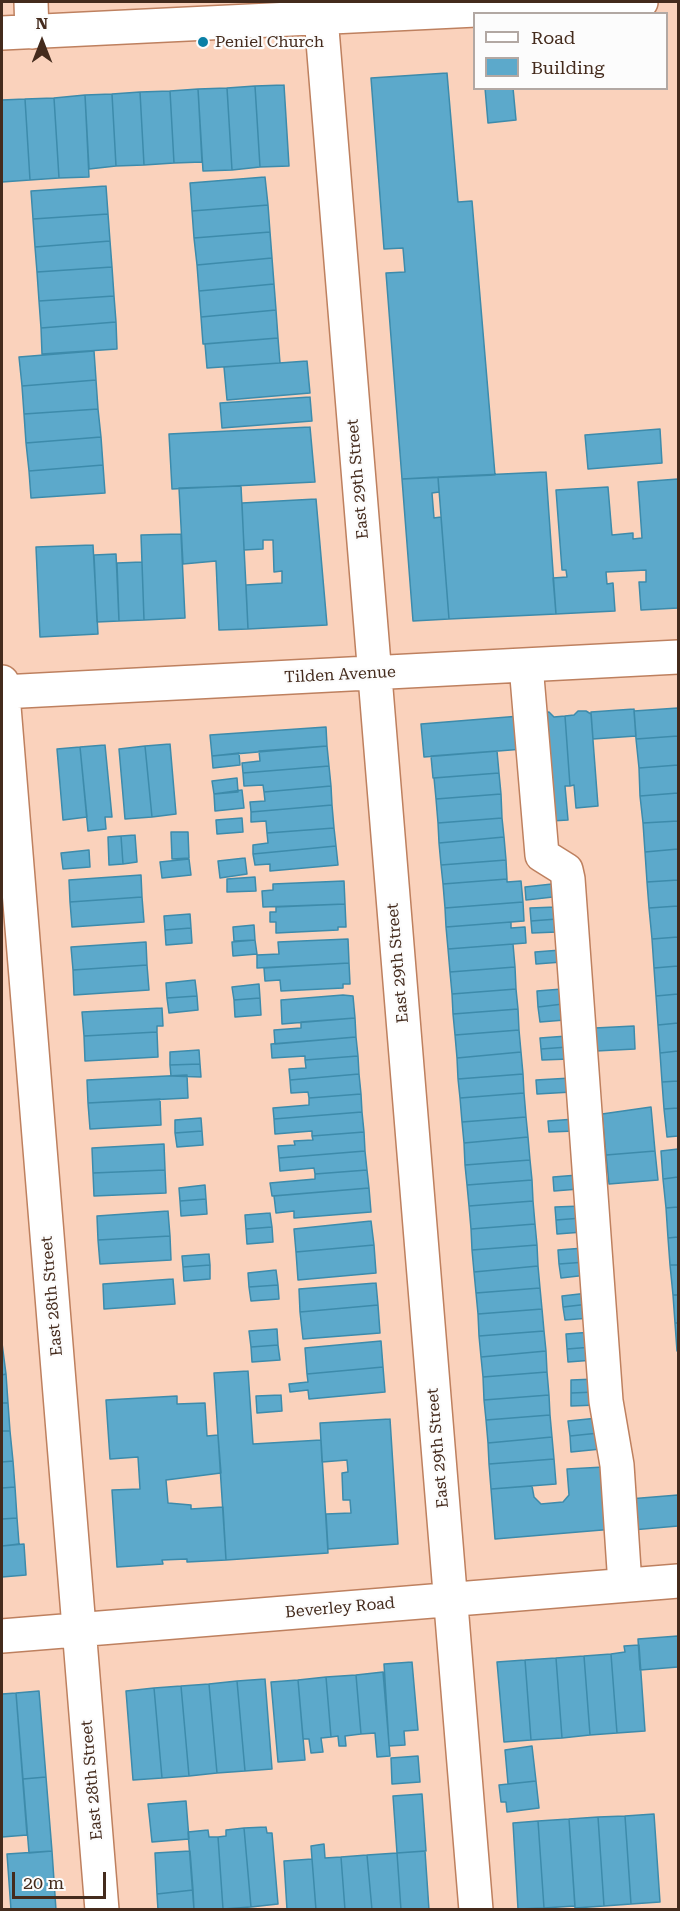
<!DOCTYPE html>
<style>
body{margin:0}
#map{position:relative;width:680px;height:1911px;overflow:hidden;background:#fad2bc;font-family:"Roboto Serif",serif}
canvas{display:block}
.frame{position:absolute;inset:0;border:3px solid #442b1d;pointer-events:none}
.legend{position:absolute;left:473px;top:12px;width:195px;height:78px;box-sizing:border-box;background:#fcfcfc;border:2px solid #b2a8a3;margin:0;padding:8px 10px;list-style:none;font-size:18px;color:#442b1d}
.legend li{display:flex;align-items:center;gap:12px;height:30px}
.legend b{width:30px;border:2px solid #b2a8a3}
.north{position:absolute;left:12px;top:12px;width:60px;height:60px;-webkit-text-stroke:4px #fcfcfc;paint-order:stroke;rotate:0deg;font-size:16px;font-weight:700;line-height:24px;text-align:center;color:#442b1d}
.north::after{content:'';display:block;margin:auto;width:21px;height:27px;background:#442b1d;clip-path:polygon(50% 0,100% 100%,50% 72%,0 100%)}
.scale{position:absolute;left:12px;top:1872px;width:94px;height:27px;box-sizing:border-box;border:3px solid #442b1d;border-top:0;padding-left:8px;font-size:18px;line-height:21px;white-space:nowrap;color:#442b1d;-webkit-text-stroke:4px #fcfcfc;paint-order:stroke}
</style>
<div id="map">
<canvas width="680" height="1911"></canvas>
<div class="frame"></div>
<ul class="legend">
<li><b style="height:8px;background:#fff"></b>Road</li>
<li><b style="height:16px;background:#5ca9cb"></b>Building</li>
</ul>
<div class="north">N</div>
<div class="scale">20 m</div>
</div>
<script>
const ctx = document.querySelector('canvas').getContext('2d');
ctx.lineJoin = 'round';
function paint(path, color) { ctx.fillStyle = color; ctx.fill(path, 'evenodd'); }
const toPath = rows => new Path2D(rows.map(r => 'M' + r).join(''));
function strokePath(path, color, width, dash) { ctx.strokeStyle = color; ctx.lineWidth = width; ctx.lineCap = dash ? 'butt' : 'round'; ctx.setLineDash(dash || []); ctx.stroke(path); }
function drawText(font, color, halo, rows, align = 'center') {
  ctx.font = font + ' "Roboto Serif",serif'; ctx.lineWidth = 4.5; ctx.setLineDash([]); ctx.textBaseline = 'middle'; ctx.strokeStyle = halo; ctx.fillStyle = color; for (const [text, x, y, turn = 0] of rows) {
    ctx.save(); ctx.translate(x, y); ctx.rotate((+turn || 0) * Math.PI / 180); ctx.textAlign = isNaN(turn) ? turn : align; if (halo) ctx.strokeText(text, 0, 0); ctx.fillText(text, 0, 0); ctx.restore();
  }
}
const building = toPath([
 [447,73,458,202,472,201,495,475,402,479,386,273,405,272,403,248,384,249,371,78,447,73],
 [284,85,289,166,260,167,255,86,284,85],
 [255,86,260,167,232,170,227,88,255,86],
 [227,88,232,170,203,171,198,89,227,88],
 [485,88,513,88,516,120,488,123,485,88],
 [198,89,202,162,174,163,170,91,198,89],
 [170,91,174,163,144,165,140,92,170,91],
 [140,92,144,165,116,166,112,94,140,92],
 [112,94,116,166,89,169,85,95,112,94],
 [85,95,89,177,59,178,54,98,85,95],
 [54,98,59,178,30,180,25,99,54,98],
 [25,99,30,180,2,182,2,100,25,99],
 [265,177,268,205,192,211,190,183,265,177],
 [106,186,108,214,33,219,31,191,106,186],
 [268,205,270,232,194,238,192,211,268,205],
 [108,214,110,241,35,247,33,219,108,214],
 [270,232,272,258,197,265,194,238,270,232],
 [110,241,112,267,37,272,35,247,110,241],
 [272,258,274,284,199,291,197,265,272,258],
 [112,267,114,296,39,301,37,272,112,267],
 [274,284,276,310,201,317,199,291,274,284],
 [114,296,116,322,41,328,39,301,114,296],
 [276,310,278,338,203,344,201,317,276,310],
 [116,322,117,349,42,354,41,328,116,322],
 [278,338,280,363,207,368,205,344,278,338],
 [94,351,96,380,22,386,19,357,94,351],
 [307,361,310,393,227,400,224,367,307,361],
 [96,380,98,409,24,414,22,386,96,380],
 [310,397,312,421,222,428,220,403,310,397],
 [98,409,101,437,26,443,24,414,98,409],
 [310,427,315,482,172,489,169,434,310,427],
 [660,429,662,463,588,469,585,435,660,429],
 [101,437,103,465,29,471,26,443,101,437],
 [103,465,105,493,31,498,29,471,103,465],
 [546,472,556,614,449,619,438,477,546,472],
 [438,477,439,492,432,493,434,518,441,517,449,619,413,621,402,479,438,477],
 [678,479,678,608,641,610,639,582,646,582,646,570,606,572,607,584,613,583,615,611,556,614,553,578,567,577,566,570,562,570,556,490,608,487,612,535,633,533,633,539,642,538,638,482,678,479],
 [241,486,248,629,219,630,216,561,183,564,179,488,241,486],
 [316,499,327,625,248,629,246,585,282,583,282,571,274,572,273,540,263,540,263,549,244,550,242,503,316,499],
 [181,534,185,618,144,620,141,535,181,534],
 [93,545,98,634,40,637,36,547,93,545],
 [116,554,119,621,97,622,94,555,116,554],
 [142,562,144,620,119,621,117,563,142,562],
 [678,708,678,736,636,739,634,711,678,708],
 [634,709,636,736,593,739,591,712,634,709],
 [578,711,586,711,591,714,598,806,576,808,574,785,570,786,565,716,574,715,578,711],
 [549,712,554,717,565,716,570,786,565,786,568,820,551,821,540,713,549,712],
 [520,716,523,749,424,757,421,724,520,716],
 [326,727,327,746,212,756,210,735,326,727],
 [678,736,678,765,639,768,636,739,678,736],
 [170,744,176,814,152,817,145,746,170,744],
 [105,745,112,817,105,817,106,829,88,831,80,747,105,745],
 [145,746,152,817,125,819,119,749,145,746],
 [327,746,329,766,243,773,242,763,260,761,259,751,327,746],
 [80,747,87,817,63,820,57,749,80,747],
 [497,751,499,773,433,778,431,756,497,751],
 [239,753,240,765,213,768,212,756,239,753],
 [678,765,678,793,640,796,639,768,678,765],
 [329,766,331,786,264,792,263,785,244,786,243,773,329,766],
 [499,773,501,794,436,799,434,778,499,773],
 [237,778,238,792,214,794,212,781,237,778],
 [331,786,332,805,251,812,250,802,265,801,264,792,331,786],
 [242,790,244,808,215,811,214,794,242,790],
 [678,793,678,821,643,823,640,796,678,793],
 [501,794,502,818,438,823,436,799,501,794],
 [332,805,334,828,267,833,266,821,251,822,251,812,332,805],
 [242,818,243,832,217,834,216,820,242,818],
 [502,818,504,837,439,843,438,823,502,818],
 [678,821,678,849,645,852,643,823,678,821],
 [334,828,336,846,253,854,253,845,268,843,267,833,334,828],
 [171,832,188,832,189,858,172,859,171,832],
 [135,835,137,862,123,864,121,836,135,835],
 [121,836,123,864,109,865,108,837,121,836],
 [504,837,506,860,441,865,439,843,504,837],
 [336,846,338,865,270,871,270,864,255,865,253,854,336,846],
 [678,849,678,880,647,882,645,852,678,849],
 [89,850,90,867,63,869,61,853,89,850],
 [245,858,247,874,220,878,218,861,245,858],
 [189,859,191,875,162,878,160,862,189,859],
 [506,860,507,879,443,884,441,865,506,860],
 [141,875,142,897,70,902,69,880,141,875],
 [255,877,256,891,227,892,227,879,255,877],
 [507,879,507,882,521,881,523,902,445,908,443,884,507,879],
 [678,880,678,906,649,908,647,882,678,880],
 [344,881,345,904,263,907,262,891,273,890,273,884,344,881],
 [552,884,553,897,526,900,525,887,552,884],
 [142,897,144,922,72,927,70,902,142,897],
 [523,902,524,921,446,927,445,908,523,902],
 [345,904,346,927,338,927,338,930,276,933,276,922,270,922,270,912,276,912,276,907,345,904],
 [678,906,678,937,652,939,649,908,678,906],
 [556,907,557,919,531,921,530,908,556,907],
 [190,914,191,928,165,930,164,916,190,914],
 [557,919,557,932,532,933,531,921,557,919],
 [511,922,511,928,525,927,526,943,448,949,446,927,511,922],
 [254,925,255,940,234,941,233,927,254,925],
 [191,928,192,943,166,945,165,930,191,928],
 [678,937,678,966,654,968,652,939,678,937],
 [348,939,349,963,257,968,257,955,279,954,278,942,348,939],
 [255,940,257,954,233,956,232,942,255,940],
 [146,942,147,965,73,970,71,947,146,942],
 [513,944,515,967,450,972,448,949,513,944],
 [561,950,562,962,536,964,535,952,561,950],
 [349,963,350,984,343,984,343,988,281,991,280,980,265,981,264,968,349,963],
 [147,965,149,990,74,995,73,970,147,965],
 [678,966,678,994,656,996,654,968,678,966],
 [515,967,516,989,452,994,450,972,515,967],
 [195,980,197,996,167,998,166,983,195,980],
 [259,984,260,998,234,1000,232,987,259,984],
 [516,989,518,1009,453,1014,452,994,516,989],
 [562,989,563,1004,538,1007,537,991,562,989],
 [678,994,678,1023,658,1025,656,996,678,994],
 [343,995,353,996,355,1018,282,1024,281,1000,343,995],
 [197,996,198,1010,169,1013,167,998,197,996],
 [260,998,261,1015,235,1017,234,1000,260,998],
 [563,1004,565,1020,540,1022,538,1007,563,1004],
 [162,1008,163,1026,157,1026,157,1032,84,1036,82,1012,162,1008],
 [518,1009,519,1030,455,1035,453,1014,518,1009],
 [355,1018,356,1037,275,1044,274,1030,301,1028,301,1022,355,1018],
 [678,1023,678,1051,660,1053,658,1025,678,1023],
 [634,1026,635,1049,596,1051,595,1028,634,1026],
 [519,1030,521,1052,457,1058,455,1035,519,1030],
 [157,1032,158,1057,85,1061,84,1036,157,1032],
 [567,1036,568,1047,541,1049,540,1038,567,1036],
 [356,1037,358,1056,305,1060,305,1056,272,1058,271,1044,356,1037],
 [568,1047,569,1059,542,1060,541,1049,568,1047],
 [199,1050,200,1064,170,1065,170,1052,199,1050],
 [678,1051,678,1081,662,1082,660,1053,678,1051],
 [521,1052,523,1074,458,1079,457,1058,521,1052],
 [358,1056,359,1074,290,1080,289,1069,306,1068,305,1060,358,1056],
 [200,1064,201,1077,171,1076,170,1065,200,1064],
 [359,1074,361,1094,309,1098,308,1092,291,1093,290,1080,359,1074],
 [523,1074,524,1093,460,1098,458,1079,523,1074],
 [187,1075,188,1098,88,1103,87,1080,187,1075],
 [571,1078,572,1092,537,1094,536,1080,571,1078],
 [678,1081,678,1108,664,1109,662,1082,678,1081],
 [524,1093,526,1117,462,1122,460,1098,524,1093],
 [361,1094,362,1112,274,1119,273,1108,309,1105,309,1098,361,1094],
 [160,1099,161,1125,90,1129,88,1103,160,1099],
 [651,1107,655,1151,606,1155,602,1114,651,1107],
 [678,1108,678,1136,667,1137,664,1109,678,1108],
 [362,1112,364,1132,312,1136,312,1131,275,1134,274,1119,362,1112],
 [526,1117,528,1137,464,1143,462,1122,526,1117],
 [201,1118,202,1131,175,1133,175,1120,201,1118],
 [575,1119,575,1131,549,1132,548,1121,575,1119],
 [202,1131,203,1145,177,1147,175,1133,202,1131],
 [364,1132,365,1151,279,1158,278,1146,295,1145,294,1141,313,1140,312,1136,364,1132],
 [528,1137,530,1160,465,1165,464,1143,528,1137],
 [164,1144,165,1170,93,1173,92,1148,164,1144],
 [678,1149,678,1177,663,1179,661,1151,678,1149],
 [365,1151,367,1170,315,1174,314,1168,280,1171,279,1158,365,1151],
 [655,1151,658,1180,609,1184,606,1155,655,1151],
 [530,1160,532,1180,467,1185,465,1165,530,1160],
 [165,1170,166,1193,94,1196,93,1173,165,1170],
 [367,1170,369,1188,272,1196,270,1183,315,1179,315,1174,367,1170],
 [578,1175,579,1189,554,1191,553,1177,578,1175],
 [678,1177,678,1207,666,1208,663,1179,678,1177],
 [532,1180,533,1201,469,1206,467,1185,532,1180],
 [205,1185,206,1199,180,1201,179,1188,205,1185],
 [369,1188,371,1212,294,1218,294,1211,276,1213,274,1196,369,1188],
 [206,1199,207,1214,181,1216,180,1201,206,1199],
 [533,1201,535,1224,471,1229,469,1206,533,1201],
 [582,1206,582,1218,556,1220,555,1207,582,1206],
 [678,1207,678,1237,668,1238,666,1208,678,1207],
 [168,1211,170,1236,98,1240,97,1216,168,1211],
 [270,1213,272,1227,246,1229,245,1215,270,1213],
 [582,1218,583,1232,557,1234,556,1220,582,1218],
 [371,1221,374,1245,296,1252,294,1229,371,1221],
 [535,1224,537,1245,472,1250,471,1229,535,1224],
 [272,1227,273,1242,247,1244,246,1229,272,1227],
 [170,1236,171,1260,100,1264,98,1240,170,1236],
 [678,1237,678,1265,670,1265,668,1238,678,1237],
 [374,1245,376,1273,298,1280,296,1252,374,1245],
 [537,1245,538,1266,474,1272,472,1250,537,1245],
 [584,1248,586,1262,559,1264,558,1250,584,1248],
 [209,1254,210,1265,183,1267,182,1256,209,1254],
 [586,1262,587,1275,561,1278,559,1264,586,1262],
 [210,1265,210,1279,184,1281,183,1267,210,1265],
 [670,1265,678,1265,678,1295,673,1295,670,1265],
 [538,1266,540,1288,476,1293,474,1272,538,1266],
 [276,1270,278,1285,249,1287,248,1273,276,1270],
 [173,1279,175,1304,104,1309,103,1284,173,1279],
 [376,1283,378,1305,300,1312,299,1289,376,1283],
 [278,1285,279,1299,251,1301,249,1287,278,1285],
 [540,1288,542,1309,478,1314,476,1293,540,1288],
 [588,1293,589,1304,563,1307,562,1296,588,1293],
 [673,1295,678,1295,678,1323,675,1323,673,1295],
 [589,1304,590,1318,565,1320,563,1307,589,1304],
 [378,1305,380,1333,303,1339,300,1312,378,1305],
 [542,1309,544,1331,479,1336,478,1314,542,1309],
 [675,1323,678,1323,678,1351,677,1351,675,1323],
 [277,1329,278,1345,251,1347,249,1331,277,1329],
 [544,1331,546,1351,481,1357,479,1336,544,1331],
 [592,1332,593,1347,567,1349,566,1334,592,1332],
 [381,1341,383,1367,307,1374,305,1348,381,1341],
 [2,1343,6,1374,2,1375,2,1343],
 [278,1345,280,1360,252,1362,251,1347,278,1345],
 [593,1347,594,1360,568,1362,567,1349,593,1347],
 [546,1351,547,1372,483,1377,481,1357,546,1351],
 [383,1367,385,1392,309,1399,308,1390,290,1392,289,1384,308,1382,307,1374,383,1367],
 [248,1371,253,1444,321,1440,328,1553,226,1560,214,1373,248,1371],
 [547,1372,549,1395,484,1400,483,1377,547,1372],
 [6,1374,8,1403,2,1403,2,1375,6,1374],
 [596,1379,596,1392,571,1393,571,1380,596,1379],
 [596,1392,597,1405,571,1406,571,1393,596,1392],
 [281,1395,282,1411,257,1413,256,1396,281,1395],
 [549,1395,550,1415,486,1420,484,1400,549,1395],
 [177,1396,177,1404,205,1403,207,1436,218,1435,221,1473,166,1480,168,1503,191,1505,191,1509,223,1507,226,1560,187,1562,187,1559,162,1560,163,1564,117,1567,112,1490,140,1489,138,1457,110,1459,106,1400,177,1396],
 [2,1403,8,1403,10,1431,2,1431,2,1403],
 [550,1415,552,1437,488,1443,486,1420,550,1415],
 [598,1418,599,1433,570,1436,568,1421,598,1418],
 [390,1419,398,1544,328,1549,326,1514,351,1513,350,1500,343,1500,342,1473,348,1472,347,1460,322,1462,320,1423,390,1419],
 [2,1431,10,1431,13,1461,2,1462,2,1431],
 [599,1433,601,1449,571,1452,570,1436,599,1433],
 [552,1437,554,1459,489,1464,488,1443,552,1437],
 [554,1459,556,1484,491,1489,489,1464,554,1459],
 [13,1461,15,1487,2,1488,2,1462,13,1461],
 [604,1467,614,1529,495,1539,491,1489,532,1486,534,1497,541,1504,563,1502,569,1495,567,1469,604,1467],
 [15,1487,17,1518,2,1519,2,1488,15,1487],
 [678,1495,678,1526,632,1530,629,1499,678,1495],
 [17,1518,19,1544,2,1546,2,1519,17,1518],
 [24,1544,26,1575,2,1577,2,1546,24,1544],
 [678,1636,678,1667,640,1670,638,1639,678,1636],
 [639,1645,645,1731,617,1733,611,1654,625,1652,624,1646,639,1645],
 [611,1654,617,1733,590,1735,584,1656,611,1654],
 [584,1656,590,1735,562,1738,556,1658,584,1656],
 [556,1658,562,1738,531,1740,525,1660,556,1658],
 [525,1660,531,1740,504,1742,497,1662,525,1660],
 [412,1662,418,1730,404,1731,405,1745,389,1746,384,1664,412,1662],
 [383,1672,390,1756,377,1757,375,1733,361,1734,356,1675,383,1672],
 [356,1675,361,1734,345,1736,346,1746,339,1746,338,1736,331,1737,326,1677,356,1675],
 [326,1677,331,1737,321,1738,323,1752,311,1753,309,1739,303,1739,298,1680,326,1677],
 [265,1679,272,1769,245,1771,237,1681,265,1679],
 [298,1680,305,1760,278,1762,271,1682,298,1680],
 [237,1681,245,1771,217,1773,209,1684,237,1681],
 [209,1684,217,1773,189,1776,181,1686,209,1684],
 [181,1686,189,1776,162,1778,154,1688,181,1686],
 [154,1688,162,1778,133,1780,126,1691,154,1688],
 [39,1691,46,1777,23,1779,16,1693,39,1691],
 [16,1693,27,1835,2,1837,2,1694,16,1693],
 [532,1746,536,1781,508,1784,505,1750,532,1746],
 [418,1756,420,1782,392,1784,391,1758,418,1756],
 [46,1777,52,1851,29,1853,23,1779,46,1777],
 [536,1781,539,1808,507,1812,506,1802,501,1802,499,1785,536,1781],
 [422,1794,426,1851,397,1853,393,1796,422,1794],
 [186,1801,189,1839,152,1842,148,1804,186,1801],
 [654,1814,660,1902,631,1904,625,1816,654,1814],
 [625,1816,631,1904,604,1906,598,1817,625,1816],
 [598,1817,604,1906,575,1908,569,1819,598,1817],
 [569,1819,575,1906,544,1908,538,1821,569,1819],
 [538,1821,544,1908,518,1909,513,1823,538,1821],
 [266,1827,267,1833,272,1833,278,1904,251,1907,244,1828,266,1827],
 [244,1828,251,1907,223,1909,218,1837,226,1836,226,1830,244,1828],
 [208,1830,209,1837,218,1837,223,1909,194,1910,188,1832,208,1830],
 [324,1844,325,1858,341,1857,345,1910,316,1910,311,1846,324,1844],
 [52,1851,56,1910,11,1910,7,1854,52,1851],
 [190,1851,193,1890,157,1894,155,1853,190,1851],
 [425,1851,429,1910,401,1910,397,1853,425,1851],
 [397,1853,401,1910,372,1910,367,1855,397,1853],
 [367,1855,372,1910,345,1910,341,1857,367,1855],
 [312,1859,316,1910,287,1910,284,1861,312,1859],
 [193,1890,194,1910,158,1910,157,1894,193,1890]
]);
const minor = toPath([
 [31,2,32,32],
 [321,17,476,1910],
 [2,33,641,2],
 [526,665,542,855,566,870,568,879,606,1401,617,1465,625,1585],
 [2,682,102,1910],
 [2,692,678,657],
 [2,1636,678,1581]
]);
const markers = [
 [203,42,6,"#097fa6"]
];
const poiNames = [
 ["Peniel Church",215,42]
];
const streetNames = [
 ["East 29th Street",358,479,-95],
 ["Tilden Avenue",340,675,-3],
 ["East 29th Street",398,963,-95],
 ["East 28th Street",52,1296,-95],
 ["East 29th Street",438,1448,-95],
 ["Beverley Road",340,1608,-5],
 ["East 28th Street",92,1780,-95]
];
paint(building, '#5ca9cb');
strokePath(building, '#3d8bab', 1.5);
strokePath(minor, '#be805f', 36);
strokePath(minor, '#fff', 33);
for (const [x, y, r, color] of markers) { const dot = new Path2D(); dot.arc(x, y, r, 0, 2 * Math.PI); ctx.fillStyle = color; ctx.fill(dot); strokePath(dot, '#fcfcfc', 2); }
drawText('16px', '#442b1d', '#fcfcfc', poiNames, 'left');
drawText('16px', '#442b1d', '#fcfcfc', streetNames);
</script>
